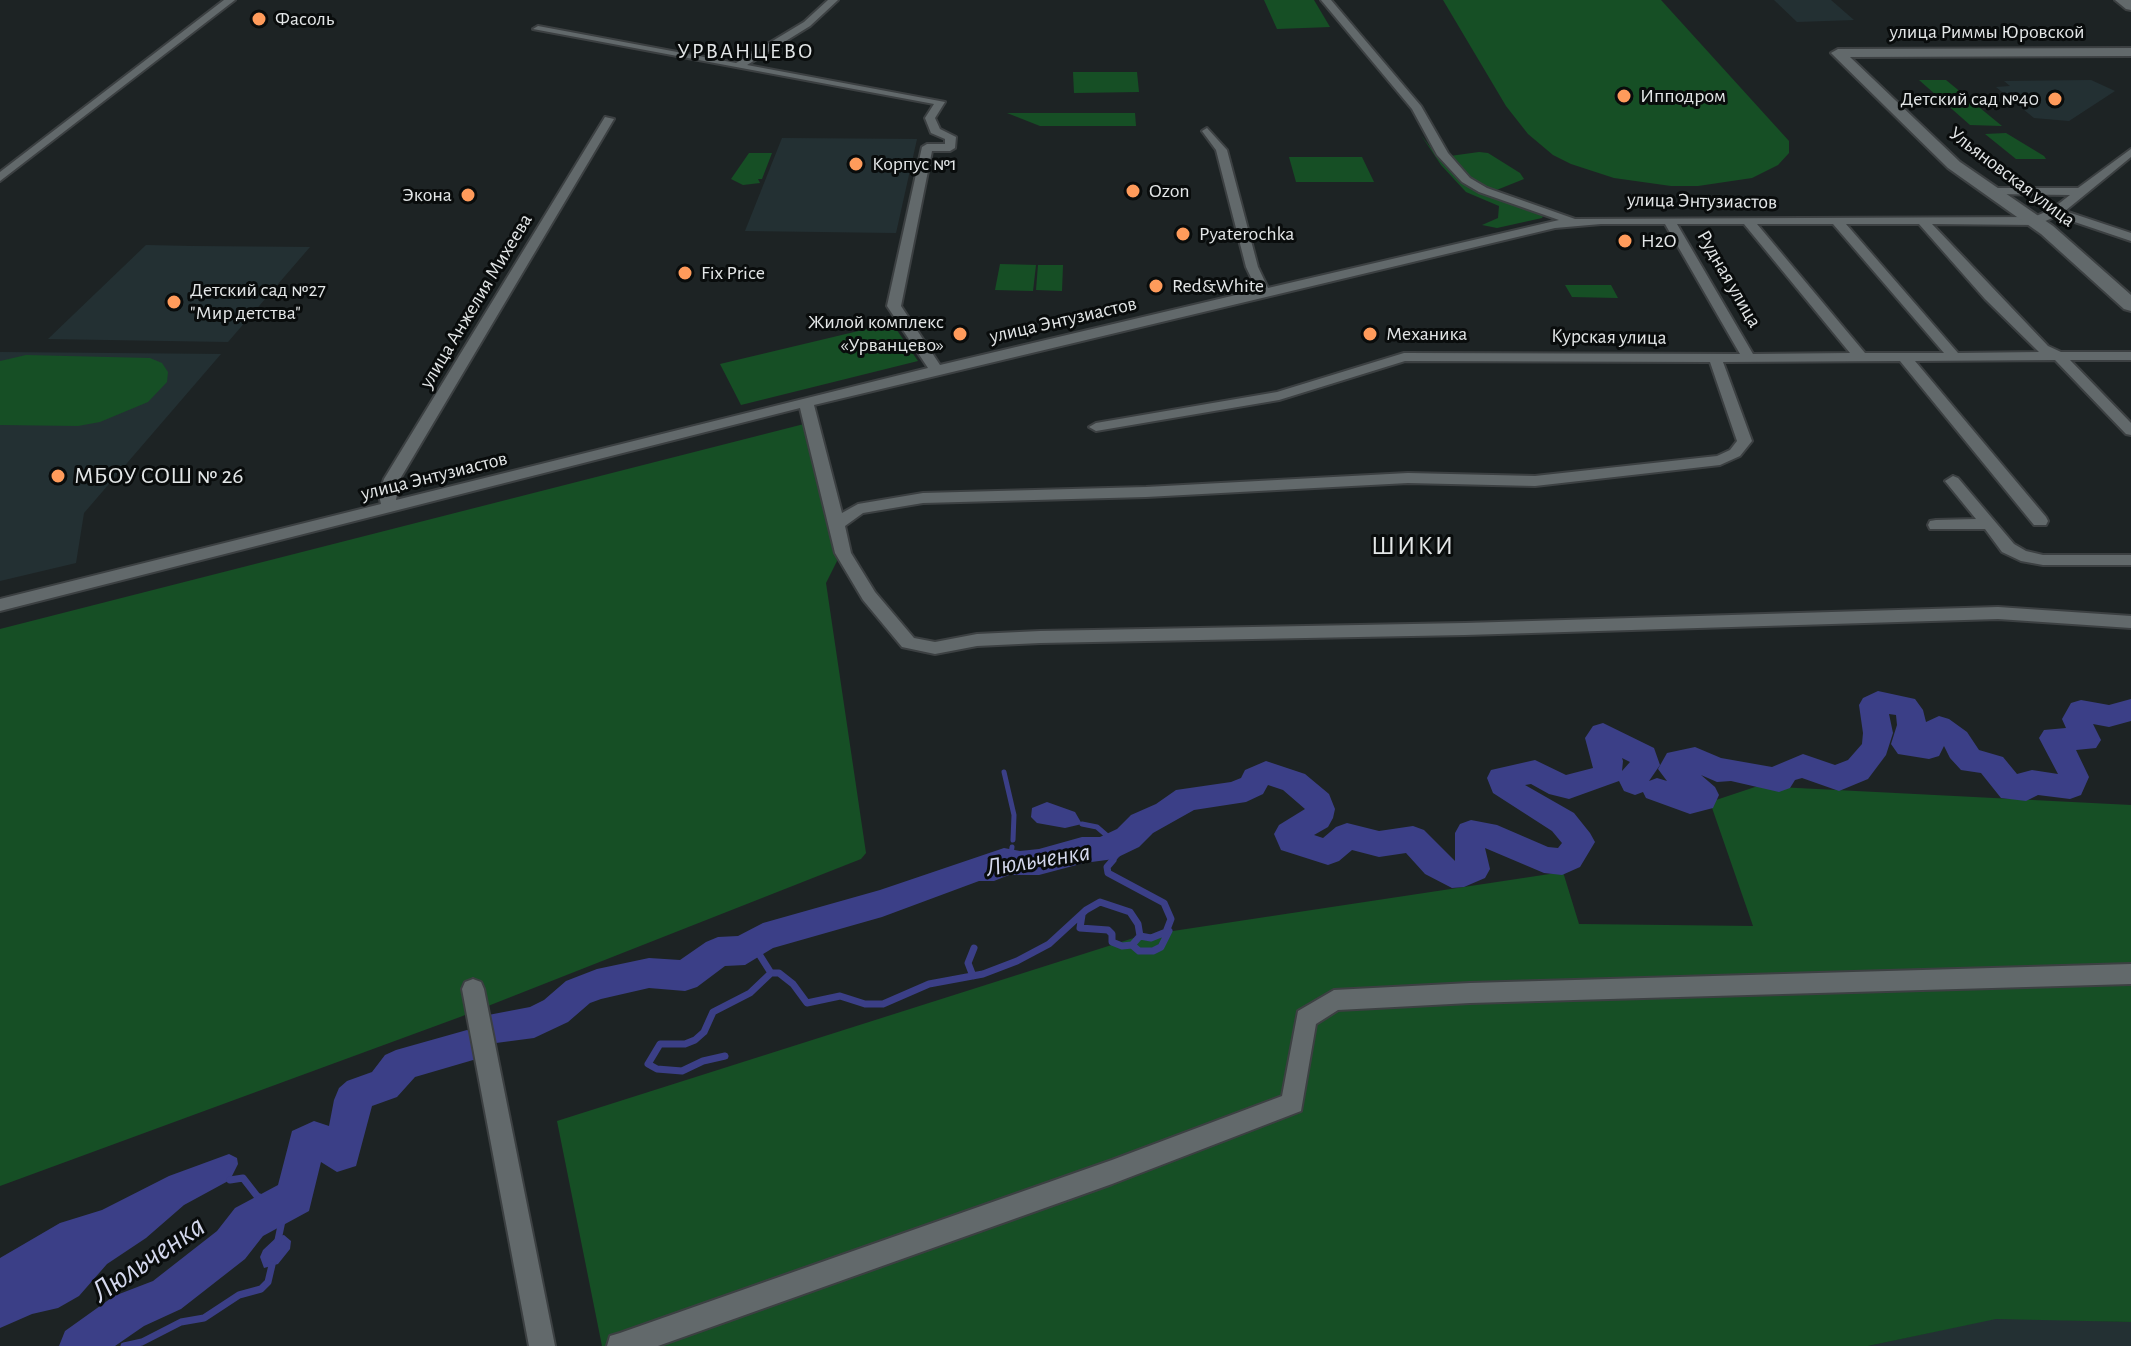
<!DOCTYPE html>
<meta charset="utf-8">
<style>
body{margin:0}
canvas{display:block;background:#1d2324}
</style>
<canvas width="2131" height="1346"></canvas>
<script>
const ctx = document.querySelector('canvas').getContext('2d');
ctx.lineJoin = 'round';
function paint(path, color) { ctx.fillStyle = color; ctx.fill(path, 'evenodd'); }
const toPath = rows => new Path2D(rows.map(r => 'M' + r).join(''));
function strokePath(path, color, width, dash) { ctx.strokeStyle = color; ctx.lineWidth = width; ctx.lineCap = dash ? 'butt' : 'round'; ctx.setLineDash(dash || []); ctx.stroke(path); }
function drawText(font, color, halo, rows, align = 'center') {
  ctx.font = font + ' "Alegreya Sans",sans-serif'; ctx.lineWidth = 6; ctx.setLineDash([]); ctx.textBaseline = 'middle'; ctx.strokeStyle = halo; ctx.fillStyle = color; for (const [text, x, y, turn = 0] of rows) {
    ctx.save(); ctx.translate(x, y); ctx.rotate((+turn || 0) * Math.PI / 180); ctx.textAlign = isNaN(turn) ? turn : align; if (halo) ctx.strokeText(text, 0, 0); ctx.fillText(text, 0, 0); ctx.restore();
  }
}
const built = toPath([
 [1774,0,1831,0,1854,20,1797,22],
 [2091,80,2115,91,2069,121,2034,118,1996,87,2010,86,2004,81],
 [782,138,917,139,896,233,745,231],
 [146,245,191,246,310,247,228,342,48,339],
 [0,352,221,354,84,513,76,563,0,581],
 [1996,1318,2131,1322,2131,1346,1868,1346]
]);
const green = toPath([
 [1264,0,1314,0,1330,27,1277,29],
 [1443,0,1661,0,1789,141,1789,153,1778,165,1752,178,1698,186,1671,186,1614,178,1571,164,1553,155,1528,134,1506,106],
 [1073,72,1137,72,1139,92,1074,93],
 [1919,80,1946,80,2002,126,1970,125],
 [1007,113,1135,113,1136,126,1040,126],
 [2006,133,2044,156,2046,159,2016,159,1985,134],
 [1421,135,1443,164,1467,186,1487,196,1537,209,1544,214,1542,218,1497,228,1482,225,1498,218,1499,206,1466,192,1441,165],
 [1479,152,1488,153,1520,173,1524,179,1494,191,1475,183,1450,156],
 [749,153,772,153,762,179,758,179,760,183,743,185,731,179],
 [1289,157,1362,157,1374,182,1296,182],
 [1000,264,1036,265,1033,291,995,290],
 [1038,265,1063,265,1062,291,1036,290],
 [1565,285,1611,285,1618,298,1572,297],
 [892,323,918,361,741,405,720,364],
 [26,355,150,358,162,363,168,372,167,382,148,402,100,422,78,426,0,425,0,361],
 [808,423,829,505,837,561,826,583,866,853,861,859,460,1017,0,1186,0,629],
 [1758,786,2131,805,2131,1322,1996,1319,1868,1346,602,1346,557,1121,1140,936,1563,872,1579,924,1753,926,1710,802]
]);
const water = toPath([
 [1047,802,1075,812,1082,824,1065,828,1037,823,1031,817,1032,808],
 [229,1154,237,1158,238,1164,230,1180,184,1205,146,1238,107,1264,79,1296,58,1308,32,1314,0,1328,0,1258,60,1223,102,1210,169,1176],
 [284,1235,291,1241,290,1249,278,1264,264,1268,260,1257,263,1250,278,1236]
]);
const streamFar1 = toPath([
 [1004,772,1014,815,1013,840],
 [1082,824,1097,827,1112,840,1122,842,1121,851,1111,862],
 [1010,861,1012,847]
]);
const stream = toPath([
 [1082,915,1080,928,1108,930,1112,934,1112,942,1122,946,1132,945,1140,936],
 [1132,945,1139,951,1153,951,1161,947,1169,931],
 [771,973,779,973,793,984,807,1003,840,996,865,1004,883,1004,929,984,983,974,1017,961,1049,944,1086,910,1100,902,1130,912,1138,924,1140,936,1151,938,1166,932,1171,919,1164,903,1108,873,1107,867,1113,860],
 [973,976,968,963,974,948],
 [725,1056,703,1061,682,1071,657,1069,648,1064,660,1044,685,1044,695,1040,704,1032,713,1012,750,993,771,973,759,954,758,941],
 [230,1180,243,1178,257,1196,281,1205,283,1216,278,1240],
 [124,1346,142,1342,181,1322,204,1318,239,1295,261,1289,268,1282,272,1265]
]);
const river = toPath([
 [1878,691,1915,699,1923,710,1926,722,1939,716,1949,719,1967,732,1979,750,2003,757,2017,774,2032,770,2058,774,2039,738,2044,730,2066,728,2062,719,2071,703,2081,700,2109,705,2131,699,2131,721,2109,727,2093,724,2101,740,2096,748,2076,750,2089,777,2081,795,2070,799,2038,795,2026,801,2001,798,1981,773,1961,770,1950,758,1944,746,1939,756,1929,759,1898,754,1891,744,1897,725,1896,715,1889,714,1893,733,1886,755,1868,779,1839,791,1802,778,1795,780,1790,788,1779,792,1731,781,1717,782,1701,775,1715,787,1719,795,1713,808,1690,814,1646,798,1643,792,1635,795,1624,791,1619,781,1569,799,1549,794,1531,784,1525,785,1574,813,1590,833,1595,842,1580,867,1562,875,1544,873,1485,848,1490,869,1485,878,1464,887,1452,888,1425,874,1406,853,1379,857,1352,850,1339,861,1328,865,1281,850,1274,834,1279,825,1305,809,1283,790,1268,785,1263,794,1246,802,1194,810,1153,833,1139,847,1114,859,1084,863,1039,875,1009,875,994,881,979,881,882,917,773,948,745,965,725,966,697,987,685,991,649,988,601,999,590,1003,568,1022,534,1038,496,1043,483,1038,478,1027,483,1016,530,1007,544,1000,566,981,597,969,649,958,680,960,706,942,718,937,738,936,763,923,880,890,1004,848,1020,851,1039,849,1082,837,1100,837,1117,829,1131,815,1156,804,1176,790,1231,782,1241,778,1245,770,1266,761,1305,774,1329,794,1335,809,1333,818,1328,827,1314,835,1323,838,1336,827,1347,823,1379,831,1413,826,1424,830,1455,861,1455,833,1460,824,1471,820,1497,825,1548,847,1558,848,1562,843,1552,831,1493,793,1487,778,1491,770,1535,760,1566,775,1593,768,1585,738,1593,726,1603,723,1654,748,1660,765,1649,781,1657,778,1667,781,1658,769,1667,753,1695,747,1721,758,1772,767,1803,754,1835,765,1848,760,1862,744,1863,733,1859,705,1863,698,1878,691],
 [1622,758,1630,762,1622,771,1623,761,1622,758],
 [467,1030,480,1034,485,1046,480,1058,415,1077,397,1097,372,1106,356,1166,337,1172,321,1162,309,1211,263,1236,245,1259,181,1309,144,1326,115,1346,59,1346,65,1331,114,1296,153,1281,217,1231,235,1208,278,1185,292,1131,314,1121,329,1126,334,1100,339,1088,347,1081,372,1072,385,1055,396,1050,467,1030]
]);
const minor = toPath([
 [224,0,235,0,0,181,0,172,224,0],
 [828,0,838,0,810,26,747,65,945,102,935,118,940,129,956,137,955,148,950,151,932,151,901,306,940,365,1257,290,1246,267,1216,150,1202,131,1207,128,1227,150,1258,267,1268,288,1559,220,1479,192,1462,182,1437,155,1412,109,1321,0,1331,0,1421,106,1448,153,1470,178,1487,188,1575,219,2034,217,2052,209,2070,195,1991,194,1985,191,1991,188,2078,188,2131,149,2131,157,2065,211,2131,233,2131,241,2057,216,2036,225,1932,224,2048,346,2061,352,2131,352,2131,360,2070,360,2131,423,2131,435,2126,434,2055,360,1915,361,2046,517,2048,521,2046,525,2034,525,1900,361,1723,362,1752,441,1740,456,1720,465,1535,486,1408,483,1146,497,923,503,863,513,845,526,851,553,875,592,914,638,935,642,977,634,1040,631,1465,623,1998,607,2131,616,2131,628,1998,619,1465,635,1040,643,977,646,935,654,902,647,863,600,835,553,800,408,0,611,0,599,381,504,379,495,384,479,605,117,614,119,400,479,396,500,928,368,887,306,922,147,927,144,945,144,945,139,931,133,925,118,934,104,533,29,538,26,736,63,804,22,828,0],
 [1601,224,1665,224,1740,354,1404,353,1277,392,1096,423,1089,427,1096,431,1279,400,1405,361,1710,362,1737,441,1730,450,1717,456,1535,476,1408,473,1146,487,923,493,858,504,842,513,814,405,1555,228,1601,224],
 [1677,224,1744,224,1850,353,1753,354,1677,224],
 [1757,224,1833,224,1944,353,1865,353,1757,224],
 [1846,224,1919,224,1985,299,2039,352,1958,353,1846,224],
 [1953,476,1958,478,2014,544,2026,551,2043,555,2131,555,2131,565,2043,565,2021,561,2002,552,1985,529,1930,529,1928,525,1930,521,1936,520,1976,519,1945,481,1953,476],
 [2131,964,2131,984,1470,1003,1338,1010,1316,1024,1301,1111,1112,1184,658,1346,607,1346,610,1336,620,1333,1112,1160,1282,1096,1298,1011,1334,990,1470,983,2131,964],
 [473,979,481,982,484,989,555,1346,529,1346,462,989,465,982,473,979]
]);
const secondary = toPath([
 [2115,0,2131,0,2131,10,2126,9,2115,0],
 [2131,48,2131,56,1850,57,1960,162,2053,226,2131,295,2131,311,2124,309,2041,234,1948,168,1831,53,1838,49,2131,48]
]);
const markers = [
 [259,19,8,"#ff9b5b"],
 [1624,96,8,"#ff9b5b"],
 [2055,99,8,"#ff9b5b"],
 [856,164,8,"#ff9b5b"],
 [1133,191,8,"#ff9b5b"],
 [468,195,8,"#ff9b5b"],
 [1183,234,8,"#ff9b5b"],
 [1625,241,8,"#ff9b5b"],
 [685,273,8,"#ff9b5b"],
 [1156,286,8,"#ff9b5b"],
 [174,302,8,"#ff9b5b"],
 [960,334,8,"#ff9b5b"],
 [1370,334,8,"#ff9b5b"],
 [58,476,8,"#ff9b5b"]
];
const farPoinames = [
 ["Фасоль",275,19],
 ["Ипподром",1640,96],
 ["Детский сад №40",2039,99,"right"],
 ["Корпус №1",872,164],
 ["Ozon",1149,191],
 ["Экона",452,195,"right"],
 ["Pyaterochka",1199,234],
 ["H2O",1641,241],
 ["Fix Price",701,273],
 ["Red&White",1172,286],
 ["Детский сад №27",190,290],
 ["\"Мир детства\"",190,313],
 ["Жилой комплекс",944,322,"right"],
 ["«Урванцево»",944,345,"right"],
 ["Механика",1386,334]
];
const farStreetnames = [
 ["улица Риммы Юровской",1987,32],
 ["Ульяновская улица",2012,177,37],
 ["улица Энтузиастов",1702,201,1],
 ["Рудная улица",1729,279,60],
 ["улица Анжелия Михеева",476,301,-59],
 ["улица Энтузиастов",1063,320,-13],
 ["Курская улица",1609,337,1],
 ["улица Энтузиастов",434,476,-14]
];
const farNeighbourhoodnames = [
 ["УРВАНЦЕВО",746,51]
];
const poiNames = [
 ["МБОУ СОШ № 26",74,476]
];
const neighbourhoodNames = [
 ["ШИКИ",1413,546]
];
const waterNames = [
 ["Люльченка",1038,860,-9]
];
const nearWaternames = [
 ["Люльченка",148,1259,-34]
];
paint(built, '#233033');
paint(green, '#164f25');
paint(water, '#3b3f87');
strokePath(streamFar1, '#3b3f87', 5);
strokePath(stream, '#3b3f87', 7);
paint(river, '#3b3f87');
strokePath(minor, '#3c4042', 4);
strokePath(secondary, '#3c4042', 4);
paint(minor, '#62696b');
paint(secondary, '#62696b');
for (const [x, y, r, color] of markers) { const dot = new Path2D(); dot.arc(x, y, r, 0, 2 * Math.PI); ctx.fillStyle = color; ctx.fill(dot); strokePath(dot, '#090c0c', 3); }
drawText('20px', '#e3e6e7', '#090c0c', farPoinames, 'left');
drawText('20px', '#e3e6e7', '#090c0c', farStreetnames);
ctx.letterSpacing = '2px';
drawText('22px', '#e3e6e7', '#090c0c', farNeighbourhoodnames);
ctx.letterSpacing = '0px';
drawText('24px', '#e3e6e7', '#090c0c', poiNames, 'left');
ctx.letterSpacing = '2px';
drawText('26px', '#e3e6e7', '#090c0c', neighbourhoodNames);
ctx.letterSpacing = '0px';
drawText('italic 26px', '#d4d8ed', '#090c0c', waterNames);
drawText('italic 32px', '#d4d8ed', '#090c0c', nearWaternames);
</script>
